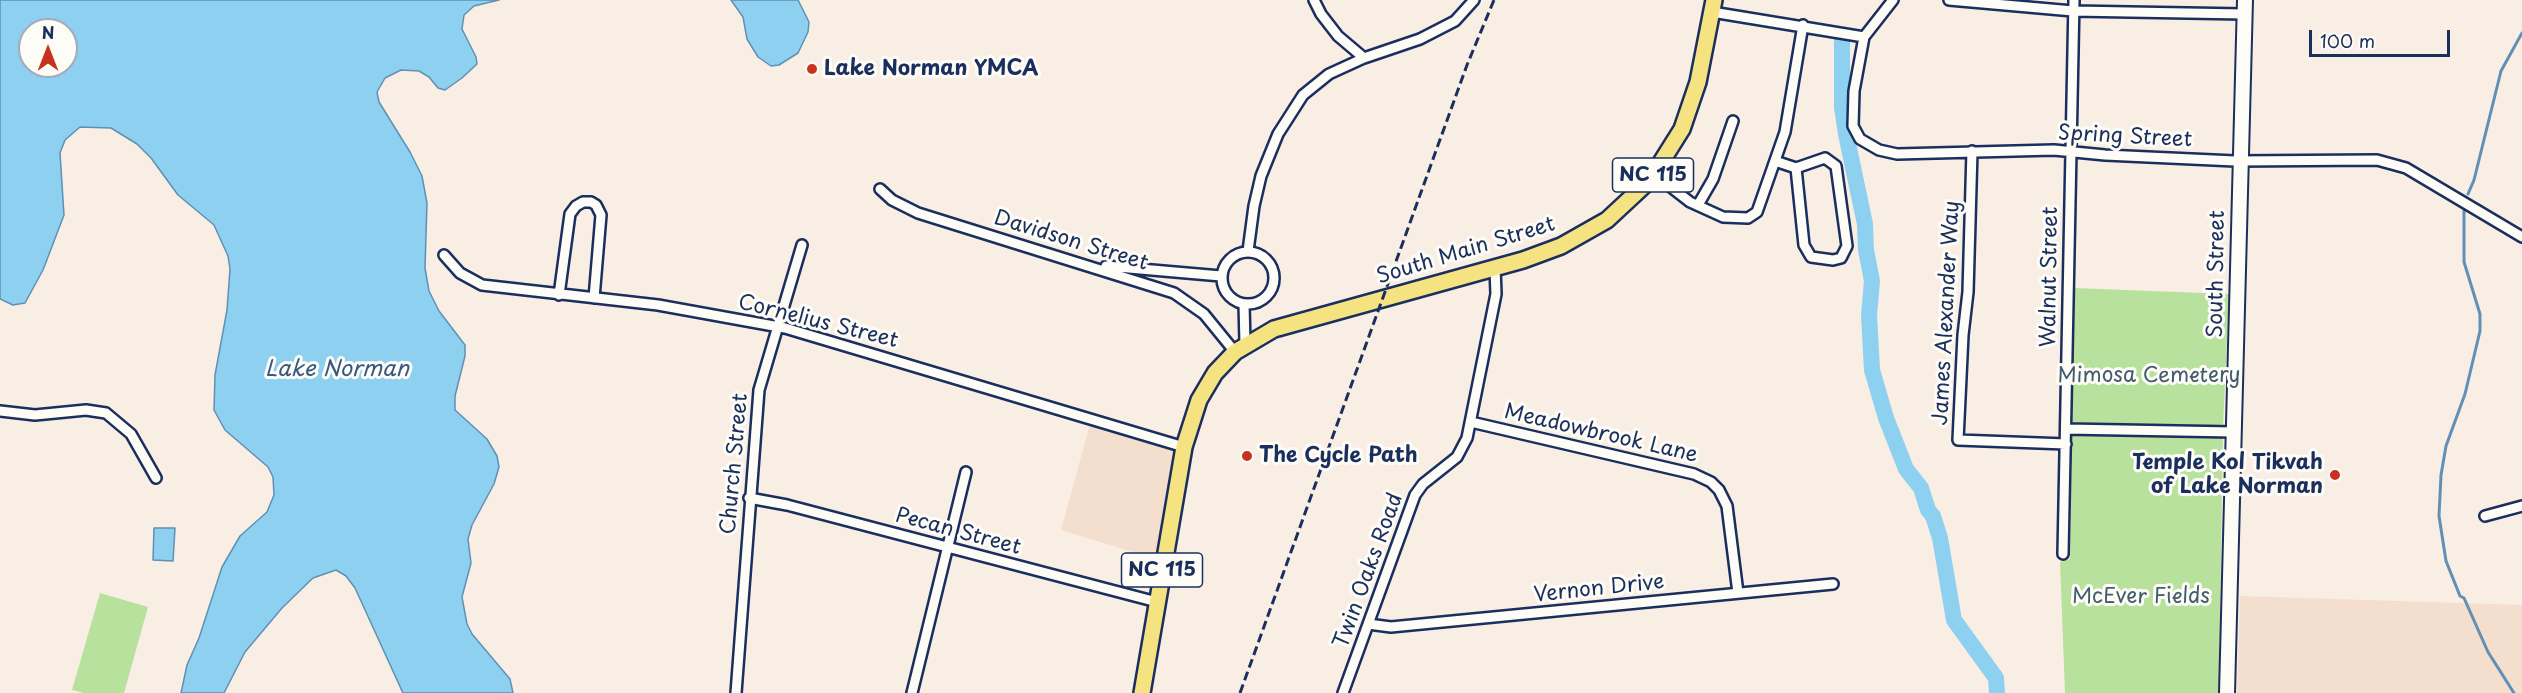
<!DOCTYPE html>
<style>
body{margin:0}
#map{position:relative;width:2522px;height:693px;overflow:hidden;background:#f9eee4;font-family:"Playpen Sans",sans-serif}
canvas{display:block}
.north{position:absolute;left:18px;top:18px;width:60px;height:60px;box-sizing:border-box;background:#fdfcf7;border:2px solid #a3aaba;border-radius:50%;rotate:0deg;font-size:16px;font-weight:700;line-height:24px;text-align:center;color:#1b2f5e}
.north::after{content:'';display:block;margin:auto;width:21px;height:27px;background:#c8321e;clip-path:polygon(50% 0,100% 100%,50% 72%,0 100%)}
.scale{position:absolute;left:2309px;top:30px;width:141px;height:27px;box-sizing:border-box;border:3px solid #1b2f5e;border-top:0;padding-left:8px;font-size:18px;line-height:21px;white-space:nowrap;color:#1b2f5e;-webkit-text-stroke:4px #fdfcf7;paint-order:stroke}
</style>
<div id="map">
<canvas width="2522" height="693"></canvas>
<div class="north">N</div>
<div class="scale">100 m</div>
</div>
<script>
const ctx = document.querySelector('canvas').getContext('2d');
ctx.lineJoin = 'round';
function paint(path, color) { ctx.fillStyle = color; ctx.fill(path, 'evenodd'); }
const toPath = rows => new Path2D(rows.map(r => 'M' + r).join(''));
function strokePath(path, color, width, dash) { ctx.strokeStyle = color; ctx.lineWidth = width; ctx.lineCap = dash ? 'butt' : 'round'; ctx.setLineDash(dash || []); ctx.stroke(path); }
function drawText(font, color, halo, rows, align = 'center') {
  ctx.font = font + ' "Playpen Sans",sans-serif'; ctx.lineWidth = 6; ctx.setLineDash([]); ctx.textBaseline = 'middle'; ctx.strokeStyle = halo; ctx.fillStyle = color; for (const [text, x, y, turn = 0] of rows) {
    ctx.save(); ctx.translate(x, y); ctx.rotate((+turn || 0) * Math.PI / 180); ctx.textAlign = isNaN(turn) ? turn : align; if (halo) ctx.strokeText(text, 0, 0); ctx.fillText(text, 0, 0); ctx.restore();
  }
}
const built = toPath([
 [1090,424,1177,452,1159,560,1061,530],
 [2240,596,2522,605,2522,693,2237,693]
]);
const green = toPath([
 [2074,288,2229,294,2223,428,2219,693,2065,693,2060,562,2070,559],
 [100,593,148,607,124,693,84,693,72,690]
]);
const water = toPath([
 [0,0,499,0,474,6,464,15,462,29,476,57,477,64,462,78,445,90,438,88,429,77,419,71,401,70,385,78,377,92,379,102,410,152,422,176,427,203,425,268,429,291,439,311,465,345,465,356,455,396,455,410,487,439,497,456,499,467,494,484,472,525,468,539,471,563,462,597,467,624,472,634,510,679,513,693,403,693,355,588,346,576,336,570,313,578,282,608,245,652,224,693,181,693,187,665,199,638,222,567,240,536,267,512,274,495,273,477,268,467,225,430,214,410,215,375,227,310,230,269,228,256,214,225,178,195,151,158,137,144,111,128,80,127,65,140,60,153,64,215,43,270,25,303,13,305,0,299,0,0],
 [30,30,66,30,66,66,30,66,30,30],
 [731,0,798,0,809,22,808,32,798,53,779,65,771,66,758,57,747,39,743,17,731,0],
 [154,528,175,528,173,561,153,560,154,528]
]);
const stream = toPath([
 [2468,194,2474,180,2501,71,2522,33],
 [2464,211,2464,262,2480,314,2480,331,2465,394,2446,446,2441,475,2439,516,2446,561,2460,596,2464,598,2488,652,2514,693]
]);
const river = toPath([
 [1842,38,1842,107,1846,134,1865,224,1866,250,1872,281,1869,315,1872,370,1886,418,1906,469,1921,488,1928,510,1933,516,1940,538,1954,620,1996,678,1997,693]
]);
const street = toPath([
 [1314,0,1321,14,1338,36,1364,58],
 [1893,0,1864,37,1854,91,1853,126,1860,139,1879,150,1897,154,2054,150,2105,155,2235,161,2377,160,2406,168,2522,237],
 [1949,0,2073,11,2244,14],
 [1712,12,1864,37],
 [1972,151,1968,292,1963,335,1958,440,2066,444],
 [1825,158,1836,166,1847,246,1841,258,1833,260,1811,257,1804,245,1796,168,1825,158],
 [1775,161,1796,168],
 [1654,174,1690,202,1723,217,1748,218,1757,212,1785,132,1803,25],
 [880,189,892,200,918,213,1174,293,1204,314,1235,352],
 [1698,205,1713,179,1733,121],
 [1248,251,1254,206,1261,176,1278,134,1303,95,1329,74,1364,58,1420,39,1455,21,1474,0],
 '1222 278a26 26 0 1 1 52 0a26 26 0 1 1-52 0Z',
 [444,255,460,273,482,285,658,305,785,328,1184,447],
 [1106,266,1221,276],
 [559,295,570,214,576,206,583,202,591,202,596,205,601,215,594,298],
 [1244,304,1245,344],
 [0,411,35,415,86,410,106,413,131,434,156,478],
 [1471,422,1694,474,1711,482,1719,490,1727,506,1738,593],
 [2066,429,2234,432],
 [749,498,787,505,1157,602],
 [2485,516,2522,506],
 [2063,554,2074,0],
 [1368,624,1391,627,1833,584],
 [736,693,759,390,802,245],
 [912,693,966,472],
 [1343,693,1415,495,1423,484,1457,457,1467,438,1496,294,1495,268]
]);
const secondary = toPath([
 [2227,693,2245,0]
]);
const primary = toPath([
 [1142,693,1184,447,1199,400,1215,373,1235,352,1274,329,1523,260,1561,246,1607,220,1650,180,1682,129,1698,82,1714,0]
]);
const rail = toPath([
 [1240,693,1467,65,1494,0]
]);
const markers = [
 [812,69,6,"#c8321e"],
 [1247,456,6,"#c8321e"],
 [2335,475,6,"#c8321e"]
];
const shields = [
 [1653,175,81],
 [1162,570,81]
];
const shieldNames = [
 ["NC 115",1653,175],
 ["NC 115",1162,570]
];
const poiNames = [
 ["Lake Norman YMCA",824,69],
 ["The Cycle Path",1259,456],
 ["Temple Kol Tikvah",2323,463,"right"],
 ["of Lake Norman",2323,487,"right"]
];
const streetNames = [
 ["Spring Street",2125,137,3],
 ["Davidson Street",1071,241,17],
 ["South Main Street",1466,251,-17],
 ["South Street",2217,274,-89],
 ["Walnut Street",2050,277,-89],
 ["James Alexander Way",1947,313,-87],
 ["Cornelius Street",818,322,14],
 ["Meadowbrook Lane",1601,434,13],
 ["Church Street",735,464,-85],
 ["Pecan Street",958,532,15],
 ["Twin Oaks Road",1369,571,-70],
 ["Vernon Drive",1599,589,-6]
];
const parkNames = [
 ["Mimosa Cemetery",2149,376],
 ["McEver Fields",2141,597]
];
const waterNames = [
 ["Lake Norman",337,370]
];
paint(built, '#f4decd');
paint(green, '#b8e19d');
paint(water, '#8ed0ef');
strokePath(water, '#6090b5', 1.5);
strokePath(stream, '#6090b5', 3);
strokePath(river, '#8ed0ef', 16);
strokePath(street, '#1b2f5e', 14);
strokePath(secondary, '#1b2f5e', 18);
strokePath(primary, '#1b2f5e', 20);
strokePath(street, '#fdfcf7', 9);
strokePath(secondary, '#fdfcf7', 14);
strokePath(primary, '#f5e382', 15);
strokePath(rail, '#1b2f5e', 3, [9, 4.5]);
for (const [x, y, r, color] of markers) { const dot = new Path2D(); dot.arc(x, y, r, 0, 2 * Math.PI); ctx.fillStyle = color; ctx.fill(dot); strokePath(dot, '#fdfcf7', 2); }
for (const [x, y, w] of shields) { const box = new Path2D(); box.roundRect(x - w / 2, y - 17, w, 34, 4.5); ctx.fillStyle = '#fdfcf7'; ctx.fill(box); strokePath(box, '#1b2f5e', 1.5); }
drawText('bold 20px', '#1b2f5e', null, shieldNames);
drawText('bold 21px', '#1b2f5e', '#fdfcf7', poiNames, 'left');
drawText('21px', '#1b2f5e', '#fdfcf7', streetNames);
drawText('21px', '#425c6e', '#fdfcf7', parkNames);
drawText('italic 22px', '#385782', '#fdfcf7', waterNames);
</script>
